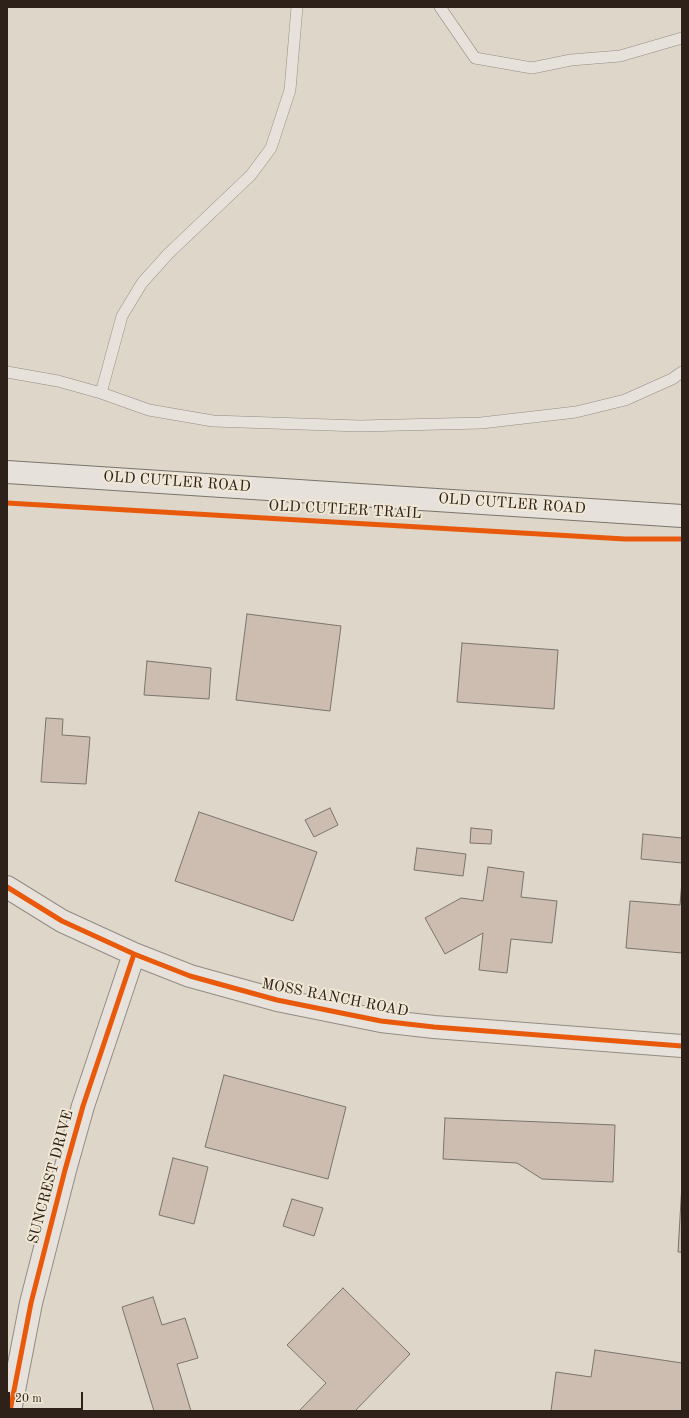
<!DOCTYPE html>
<style>
body{margin:0}
#map{position:relative;width:689px;height:1418px;overflow:hidden;background:#ded6c8;font-family:"Old Standard TT",serif}
canvas{display:block}
.frame{position:absolute;inset:0;border:8px solid #2e2119;pointer-events:none}
.scale{position:absolute;left:8px;top:1392px;width:75px;height:18px;box-sizing:border-box;border:2px solid #2e2119;border-top:0;padding-left:5px;font-size:12px;line-height:14px;white-space:nowrap;color:#2e2119;-webkit-text-stroke:3px #f0e7d5;paint-order:stroke}
</style>
<div id="map">
<canvas width="689" height="1418"></canvas>
<div class="frame"></div>
<div class="scale">20 m</div>
</div>
<script>
const ctx = document.querySelector('canvas').getContext('2d');
ctx.lineJoin = 'round';
function paint(path, color) { ctx.fillStyle = color; ctx.fill(path, 'evenodd'); }
const toPath = rows => new Path2D(rows.map(r => 'M' + r).join(''));
function strokePath(path, color, width, dash) { ctx.strokeStyle = color; ctx.lineWidth = width; ctx.lineCap = dash ? 'butt' : 'round'; ctx.setLineDash(dash || []); ctx.stroke(path); }
function drawText(font, color, halo, rows, align = 'center') {
  ctx.font = font + ' "Old Standard TT",serif'; ctx.lineWidth = 4; ctx.setLineDash([]); ctx.textBaseline = 'middle'; ctx.strokeStyle = halo; ctx.fillStyle = color; for (const [text, x, y, turn = 0] of rows) {
    ctx.save(); ctx.translate(x, y); ctx.rotate((+turn || 0) * Math.PI / 180); ctx.textAlign = isNaN(turn) ? turn : align; if (halo) ctx.strokeText(text, 0, 0); ctx.fillText(text, 0, 0); ctx.restore();
  }
}
const building = toPath([
 [247,614,341,626,330,711,236,700,247,614],
 [462,643,558,650,554,709,457,702,462,643],
 [147,661,211,668,209,699,144,695,147,661],
 [46,718,63,719,62,735,90,737,86,784,41,782,46,718],
 [330,808,338,825,314,837,305,820,330,808],
 [199,812,317,852,293,921,175,881,199,812],
 [471,828,492,830,491,844,470,843,471,828],
 [643,834,682,838,682,863,641,859,643,834],
 [417,848,466,854,463,876,414,870,417,848],
 [488,867,524,872,521,897,557,901,552,943,511,939,507,973,479,970,483,933,445,954,425,918,461,898,483,901,488,867],
 [682,881,682,953,626,948,630,901,680,905,682,881],
 [224,1075,346,1107,328,1179,205,1147,224,1075],
 [445,1118,615,1125,613,1182,542,1179,517,1163,443,1159,445,1118],
 [173,1158,208,1167,194,1224,159,1215,173,1158],
 [682,1184,682,1252,678,1252,682,1184],
 [292,1199,323,1208,314,1236,283,1226,292,1199],
 [343,1288,410,1354,355,1411,299,1411,326,1383,287,1345,343,1288],
 [153,1297,162,1325,185,1318,198,1358,177,1364,191,1411,154,1411,122,1307,153,1297],
 [595,1350,682,1363,682,1411,551,1411,556,1372,591,1377,595,1350]
]);
const service = toPath([
 [440,7,475,58,532,68,571,60,620,56,682,38],
 [7,372,58,381,101,393,149,410,213,421,360,426,481,423,576,412,625,400,672,379,682,372],
 [101,393,122,316,142,283,168,254,251,175,271,148,290,90,297,7]
]);
const minor = toPath([
 [7,887,62,921,134,954,190,976,277,1000,381,1021,434,1027,682,1046],
 [10,1411,31,1303,65,1170,83,1106,134,954]
]);
const secondary = toPath([
 [7,472,682,516]
]);
const cycleway = toPath([
 [7,503,625,539,682,539],
 [7,887,62,921,134,954,190,976,277,1000,381,1021,434,1027,682,1046],
 [10,1411,31,1303,65,1170,83,1106,134,954]
]);
const streetNames = [
 ["OLD CUTLER ROAD",177,482,4],
 ["OLD CUTLER ROAD",512,504,4],
 ["OLD CUTLER TRAIL",345,510,3],
 ["MOSS RANCH ROAD",335,998,11],
 ["SUNCREST DRIVE",51,1177,-75]
];
paint(building, '#ccbdb0');
strokePath(building, '#79746c', 1);
strokePath(service, '#928c83', 12);
strokePath(minor, '#928c83', 24);
strokePath(secondary, '#79746c', 24);
strokePath(service, '#e6e2db', 11);
strokePath(minor, '#e6e2db', 22);
strokePath(secondary, '#e6e2db', 22);
strokePath(cycleway, '#e8590c', 5);
drawText('15px', '#2e2119', '#f0e7d5', streetNames);
</script>
